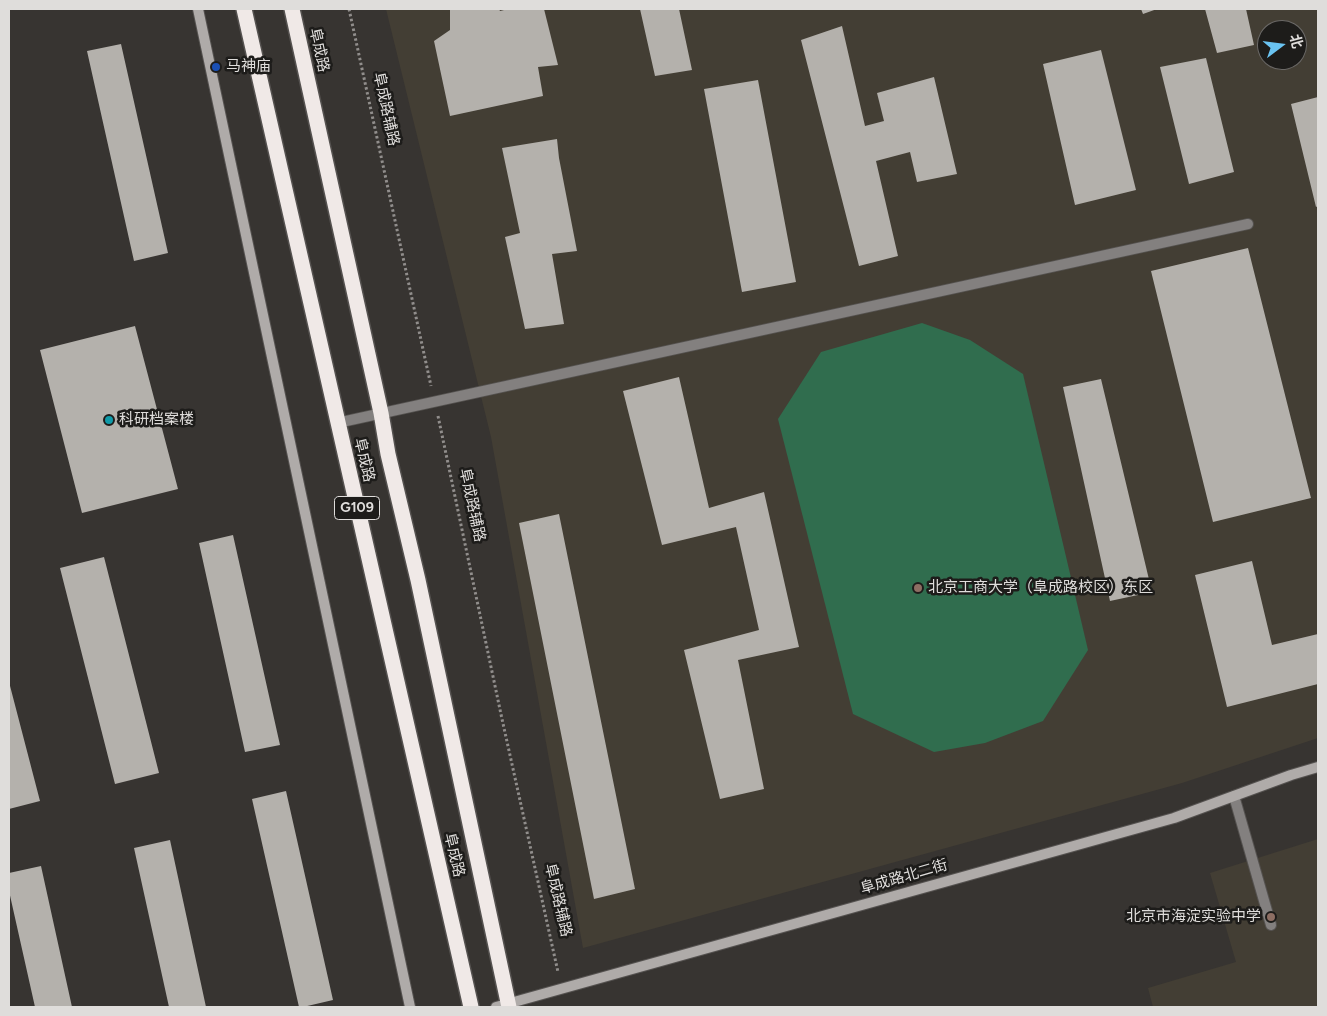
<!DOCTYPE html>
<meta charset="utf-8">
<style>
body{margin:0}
#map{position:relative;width:1327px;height:1016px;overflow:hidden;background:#373431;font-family:Figtree,"Noto Sans SC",sans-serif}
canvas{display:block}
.frame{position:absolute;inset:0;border:10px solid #dfdddb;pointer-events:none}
.north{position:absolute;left:1257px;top:20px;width:50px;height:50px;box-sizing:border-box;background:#1d1c1a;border:1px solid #6b6967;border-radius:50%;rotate:75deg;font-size:14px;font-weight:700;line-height:20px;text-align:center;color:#dfdddb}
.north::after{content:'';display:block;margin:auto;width:18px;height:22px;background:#6ac3f1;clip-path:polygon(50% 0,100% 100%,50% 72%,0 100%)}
</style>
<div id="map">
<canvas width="1327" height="1016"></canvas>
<div class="frame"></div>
<div class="north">北</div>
</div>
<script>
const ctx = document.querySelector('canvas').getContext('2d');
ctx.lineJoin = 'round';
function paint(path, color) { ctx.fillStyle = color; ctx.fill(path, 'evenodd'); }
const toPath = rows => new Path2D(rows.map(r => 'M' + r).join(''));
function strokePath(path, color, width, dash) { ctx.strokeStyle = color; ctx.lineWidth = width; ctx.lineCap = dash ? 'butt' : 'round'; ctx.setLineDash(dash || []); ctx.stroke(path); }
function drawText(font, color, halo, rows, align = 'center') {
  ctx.font = font + ' Figtree,"Noto Sans SC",sans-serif'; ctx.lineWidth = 5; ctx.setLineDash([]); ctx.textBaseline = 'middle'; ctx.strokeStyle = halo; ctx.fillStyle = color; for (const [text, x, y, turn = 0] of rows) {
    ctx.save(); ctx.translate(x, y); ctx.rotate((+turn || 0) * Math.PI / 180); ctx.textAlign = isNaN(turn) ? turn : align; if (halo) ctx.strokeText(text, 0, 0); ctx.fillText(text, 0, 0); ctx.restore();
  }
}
const built = toPath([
 [386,9,1318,9,1318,738,1182,783,583,948,491,437],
 [1267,30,1297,30,1297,60,1267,60],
 [1318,839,1318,1007,1153,1007,1148,988,1236,962,1210,873]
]);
const green = toPath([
 [922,323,970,340,1023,374,1088,650,1043,721,985,743,934,752,853,714,778,419,821,352]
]);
const building = toPath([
 [450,9,499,9,500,11,508,9,544,9,558,65,538,67,543,96,450,116,434,41,450,30],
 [640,9,679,9,692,70,655,76],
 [1141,9,1157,9,1143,14],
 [1205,9,1246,9,1254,45,1217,53],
 [842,26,865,126,884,121,877,93,934,77,957,174,917,182,910,152,876,161,898,256,859,266,801,40],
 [121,44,168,253,134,261,87,51],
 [1101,50,1136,190,1075,205,1043,64],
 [1206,58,1234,172,1189,184,1160,67],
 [758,80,796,282,742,292,704,89],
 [1318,97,1318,206,1316,207,1291,104],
 [557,139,559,158,577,251,552,254,564,324,525,329,505,237,520,233,502,148],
 [1248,248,1311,498,1213,522,1151,271],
 [135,326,178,489,82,513,40,350],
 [679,377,709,508,764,492,799,647,738,660,764,789,720,799,684,650,759,630,736,527,662,545,623,391],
 [1101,379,1152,592,1110,601,1063,387],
 [559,514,635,889,594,899,519,523],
 [233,535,280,745,245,752,199,543],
 [104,557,159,773,115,784,60,568],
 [1252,561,1272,645,1318,634,1318,684,1227,707,1195,575],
 [9,682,40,801,9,809],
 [286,791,333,1000,303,1007,299,1007,252,799],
 [170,840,206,1007,169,1007,134,848],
 [41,866,72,1007,35,1007,9,891,9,873]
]);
const path = toPath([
 [349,9,431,386],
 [438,416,502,719,558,972]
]);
const lane = toPath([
 [337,423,1248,224],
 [1234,796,1271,925]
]);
const secondary = toPath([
 [198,9,410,1007],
 [496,1007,1174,818,1291,775,1318,767]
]);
const highway = toPath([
 [244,9,471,1007],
 [292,9,381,413,388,454,418,580,509,1007]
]);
const markers = [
 [216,67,5,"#1a4fb4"],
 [109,420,5,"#0f9aa8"],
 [918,588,5,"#8d6e63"],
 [1271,917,5,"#8d6e63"]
];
const shields = [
 [357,508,45]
];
const shieldNames = [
 ["G109",357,508]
];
const streetNames = [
 ["阜成路",319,50,78],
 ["阜成路辅路",386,109,78],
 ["阜成路",364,460,77],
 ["阜成路辅路",472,505,78],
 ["阜成路",454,855,77],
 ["阜成路北二街",904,877,-16],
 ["阜成路辅路",558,900,77]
];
const poiNames = [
 ["马神庙",226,67],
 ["科研档案楼",119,420],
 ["北京工商大学（阜成路校区）东区",928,588],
 ["北京市海淀实验中学",1261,917,"right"]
];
paint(built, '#433e34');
paint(green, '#306d4e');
paint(building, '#b4b1ac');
strokePath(lane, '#555250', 12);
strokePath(secondary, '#555250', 12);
strokePath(highway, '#555250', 18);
strokePath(path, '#918e8c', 3, [2.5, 2.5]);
strokePath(lane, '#83807f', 10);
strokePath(secondary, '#afaba9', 10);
strokePath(highway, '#f0e9e7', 15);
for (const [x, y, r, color] of markers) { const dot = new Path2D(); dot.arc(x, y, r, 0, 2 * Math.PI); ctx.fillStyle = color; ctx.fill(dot); strokePath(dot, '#1d1c1a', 2); }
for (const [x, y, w] of shields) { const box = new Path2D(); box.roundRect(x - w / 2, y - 11.5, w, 23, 4); ctx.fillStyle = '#1d1c1a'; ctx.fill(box); strokePath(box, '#dfdddb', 1); }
drawText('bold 14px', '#dfdddb', null, shieldNames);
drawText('15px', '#dfdddb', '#1d1c1a', streetNames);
drawText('15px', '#dfdddb', '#1d1c1a', poiNames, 'left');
</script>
